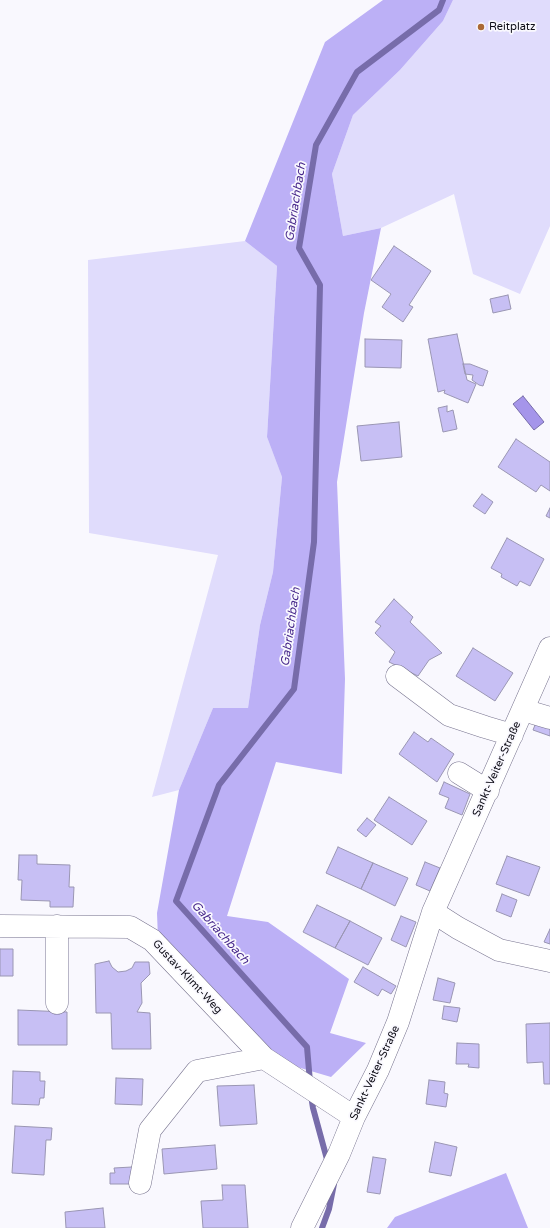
<!DOCTYPE html>
<meta charset="utf-8">
<style>
body{margin:0}
canvas{display:block;background:#f9f8fe}
</style>
<canvas width="550" height="1228"></canvas>
<script>
const ctx = document.querySelector('canvas').getContext('2d');
ctx.lineJoin = 'round';
function paint(path, color) { ctx.fillStyle = color; ctx.fill(path, 'evenodd'); }
const toPath = rows => new Path2D(rows.map(r => 'M' + r).join(''));
function strokePath(path, color, width, dash) { ctx.strokeStyle = color; ctx.lineWidth = width; ctx.lineCap = dash ? 'butt' : 'round'; ctx.setLineDash(dash || []); ctx.stroke(path); }
function drawText(font, color, halo, rows, align = 'center') {
  ctx.font = font + ' "Varela Round",sans-serif'; ctx.lineWidth = 3.5; ctx.setLineDash([]); ctx.textBaseline = 'middle'; ctx.strokeStyle = halo; ctx.fillStyle = color; for (const [text, x, y, turn = 0] of rows) {
    ctx.save(); ctx.translate(x, y); ctx.rotate((+turn || 0) * Math.PI / 180); ctx.textAlign = isNaN(turn) ? turn : align; if (halo) ctx.strokeText(text, 0, 0); ctx.fillText(text, 0, 0); ctx.restore();
  }
}
const green = toPath([
 [453,0,550,0,550,226,520,294,473,274,454,194,381,228,343,236,332,174,353,115,400,70,443,21],
 [245,241,277,266,267,437,282,477,273,572,260,625,248,708,213,708,179,790,152,797,218,555,89,533,88,260]
]);
const forest = toPath([
 [383,0,453,0,443,21,400,70,353,115,332,174,343,236,381,228,364,313,337,482,345,679,342,774,276,762,227,916,268,922,349,979,330,1033,366,1043,331,1077,277,1061,158,939,157,913,179,790,213,708,248,708,260,625,273,572,282,477,267,437,277,266,245,241,325,42],
 [506,1173,528,1228,387,1228,395,1217]
]);
const water = toPath([
 [523,396,544,422,534,430,513,404,523,396]
]);
const stream = toPath([
 [310,1082,307,1047,176,901,219,785,294,689,314,542,320,285,299,248,316,145,357,72,439,10,443,0],
 [311,1095,313,1108,328,1163],
 [322,1228,329,1209,334,1184]
]);
const building = toPath([
 [394,246,431,271,409,305,413,307,403,322,382,307,391,294,371,280,394,246],
 [508,295,511,309,493,313,490,299,508,295],
 [457,334,467,380,476,384,468,403,444,393,445,390,438,392,428,339,457,334],
 [365,339,402,340,401,368,365,367,365,339],
 [463,364,470,364,488,371,483,386,479,385,472,380,473,375,465,374,463,364],
 [447,406,447,412,453,410,457,429,443,432,438,408,447,406],
 [399,422,402,457,361,461,357,426,399,422],
 [516,439,550,462,550,491,541,485,536,492,498,467,516,439],
 [482,494,493,502,485,514,473,506,482,494],
 [550,508,550,518,546,516,550,508],
 [507,538,544,559,530,586,520,581,517,586,501,577,502,574,491,568,507,538],
 [394,599,413,617,410,622,442,653,429,660,418,676,389,662,395,652,375,633,381,626,375,622,394,599],
 [473,648,513,673,495,701,456,676,473,648],
 [537,720,550,725,550,736,533,730,537,720],
 [414,732,428,742,431,738,454,754,437,782,399,754,414,732],
 [444,782,470,794,462,815,445,808,449,798,439,794,444,782],
 [389,797,427,821,412,845,374,820,389,797],
 [367,818,376,825,366,837,357,830,367,818],
 [338,847,373,863,361,889,326,873,338,847],
 [19,855,37,855,37,864,70,865,69,887,74,887,73,907,50,907,50,901,21,900,22,880,18,880,19,855],
 [507,856,540,867,529,896,496,884,507,856],
 [425,862,440,868,430,891,416,885,425,862],
 [373,863,408,878,395,906,361,889,373,863],
 [502,894,517,900,511,917,496,911,502,894],
 [317,905,350,921,335,948,303,932,317,905],
 [401,916,416,922,406,947,391,940,401,916],
 [350,921,382,938,368,965,335,948,350,921],
 [550,929,550,944,544,942,550,929],
 [0,949,13,949,13,976,0,976,0,949],
 [109,961,112,967,118,972,126,971,132,968,135,962,149,962,150,974,141,983,142,1003,137,1012,150,1013,151,1049,112,1049,111,1013,96,1013,95,964,109,961],
 [363,967,396,986,391,994,382,989,378,996,354,982,363,967],
 [438,978,455,983,450,1003,433,1000,438,978],
 [444,1006,460,1008,457,1022,442,1019,444,1006],
 [18,1010,67,1012,67,1045,18,1045,18,1010],
 [550,1023,550,1084,544,1084,543,1062,527,1063,526,1024,550,1023],
 [457,1043,479,1044,479,1068,468,1067,469,1064,456,1064,457,1043],
 [13,1071,40,1072,40,1081,45,1081,44,1098,40,1098,39,1105,12,1104,13,1071],
 [116,1078,143,1079,142,1105,115,1104,116,1078],
 [429,1080,445,1082,444,1093,448,1094,446,1107,426,1104,429,1080],
 [254,1085,257,1124,220,1126,217,1086,254,1085],
 [15,1126,52,1128,51,1140,46,1140,44,1175,12,1173,15,1126],
 [435,1142,457,1147,451,1176,429,1172,435,1142],
 [215,1145,217,1169,164,1174,162,1149,215,1145],
 [373,1157,386,1159,380,1194,367,1192,373,1157],
 [132,1167,132,1184,110,1184,110,1173,115,1173,114,1168,132,1167],
 [222,1185,245,1185,248,1228,203,1228,201,1201,223,1200,222,1185],
 [103,1208,105,1228,66,1228,65,1212,103,1208]
]);
const minor = toPath([
 [397,676,449,715,485,727,512,735],
 [523,710,550,718],
 [459,773,488,791],
 [433,912,458,928,499,950,550,961],
 [0,926,130,927,152,940,264,1058,354,1117],
 [57,926,57,1003],
 [140,1183,150,1130,197,1071,264,1058],
 [302,1228,339,1154,354,1117,378,1070,398,1022,433,912,550,648]
]);
const markers = [
 [481,27,4,"#ab6935"]
];
const poiNames = [
 ["Reitplatz",489,27]
];
const streetNames = [
 ["Sankt-Veiter-Straße",497,769,-66],
 ["Gustav-Klimt-Weg",187,977,47],
 ["Sankt-Veiter-Straße",375,1073,-65]
];
const waterNames = [
 ["Gabriachbach",296,202,-81],
 ["Gabriachbach",291,627,-82],
 ["Gabriachbach",220,933,48]
];
paint(green, '#e0dcfc');
paint(forest, '#bcb0f6');
paint(water, '#a595ea');
strokePath(water, '#776caa', 1);
strokePath(stream, '#776caa', 6);
paint(building, '#c7bff4');
strokePath(building, '#9a96b3', 1);
strokePath(minor, '#78748f', 23);
strokePath(minor, '#fff', 22);
for (const [x, y, r, color] of markers) { const dot = new Path2D(); dot.arc(x, y, r, 0, 2 * Math.PI); ctx.fillStyle = color; ctx.fill(dot); strokePath(dot, '#f9f8fe', 1.5); }
drawText('11px', '#0d0c16', '#f9f8fe', poiNames, 'left');
drawText('11px', '#0d0c16', '#f9f8fe', streetNames);
drawText('italic 12px', '#48298c', '#f9f8fe', waterNames);
</script>
